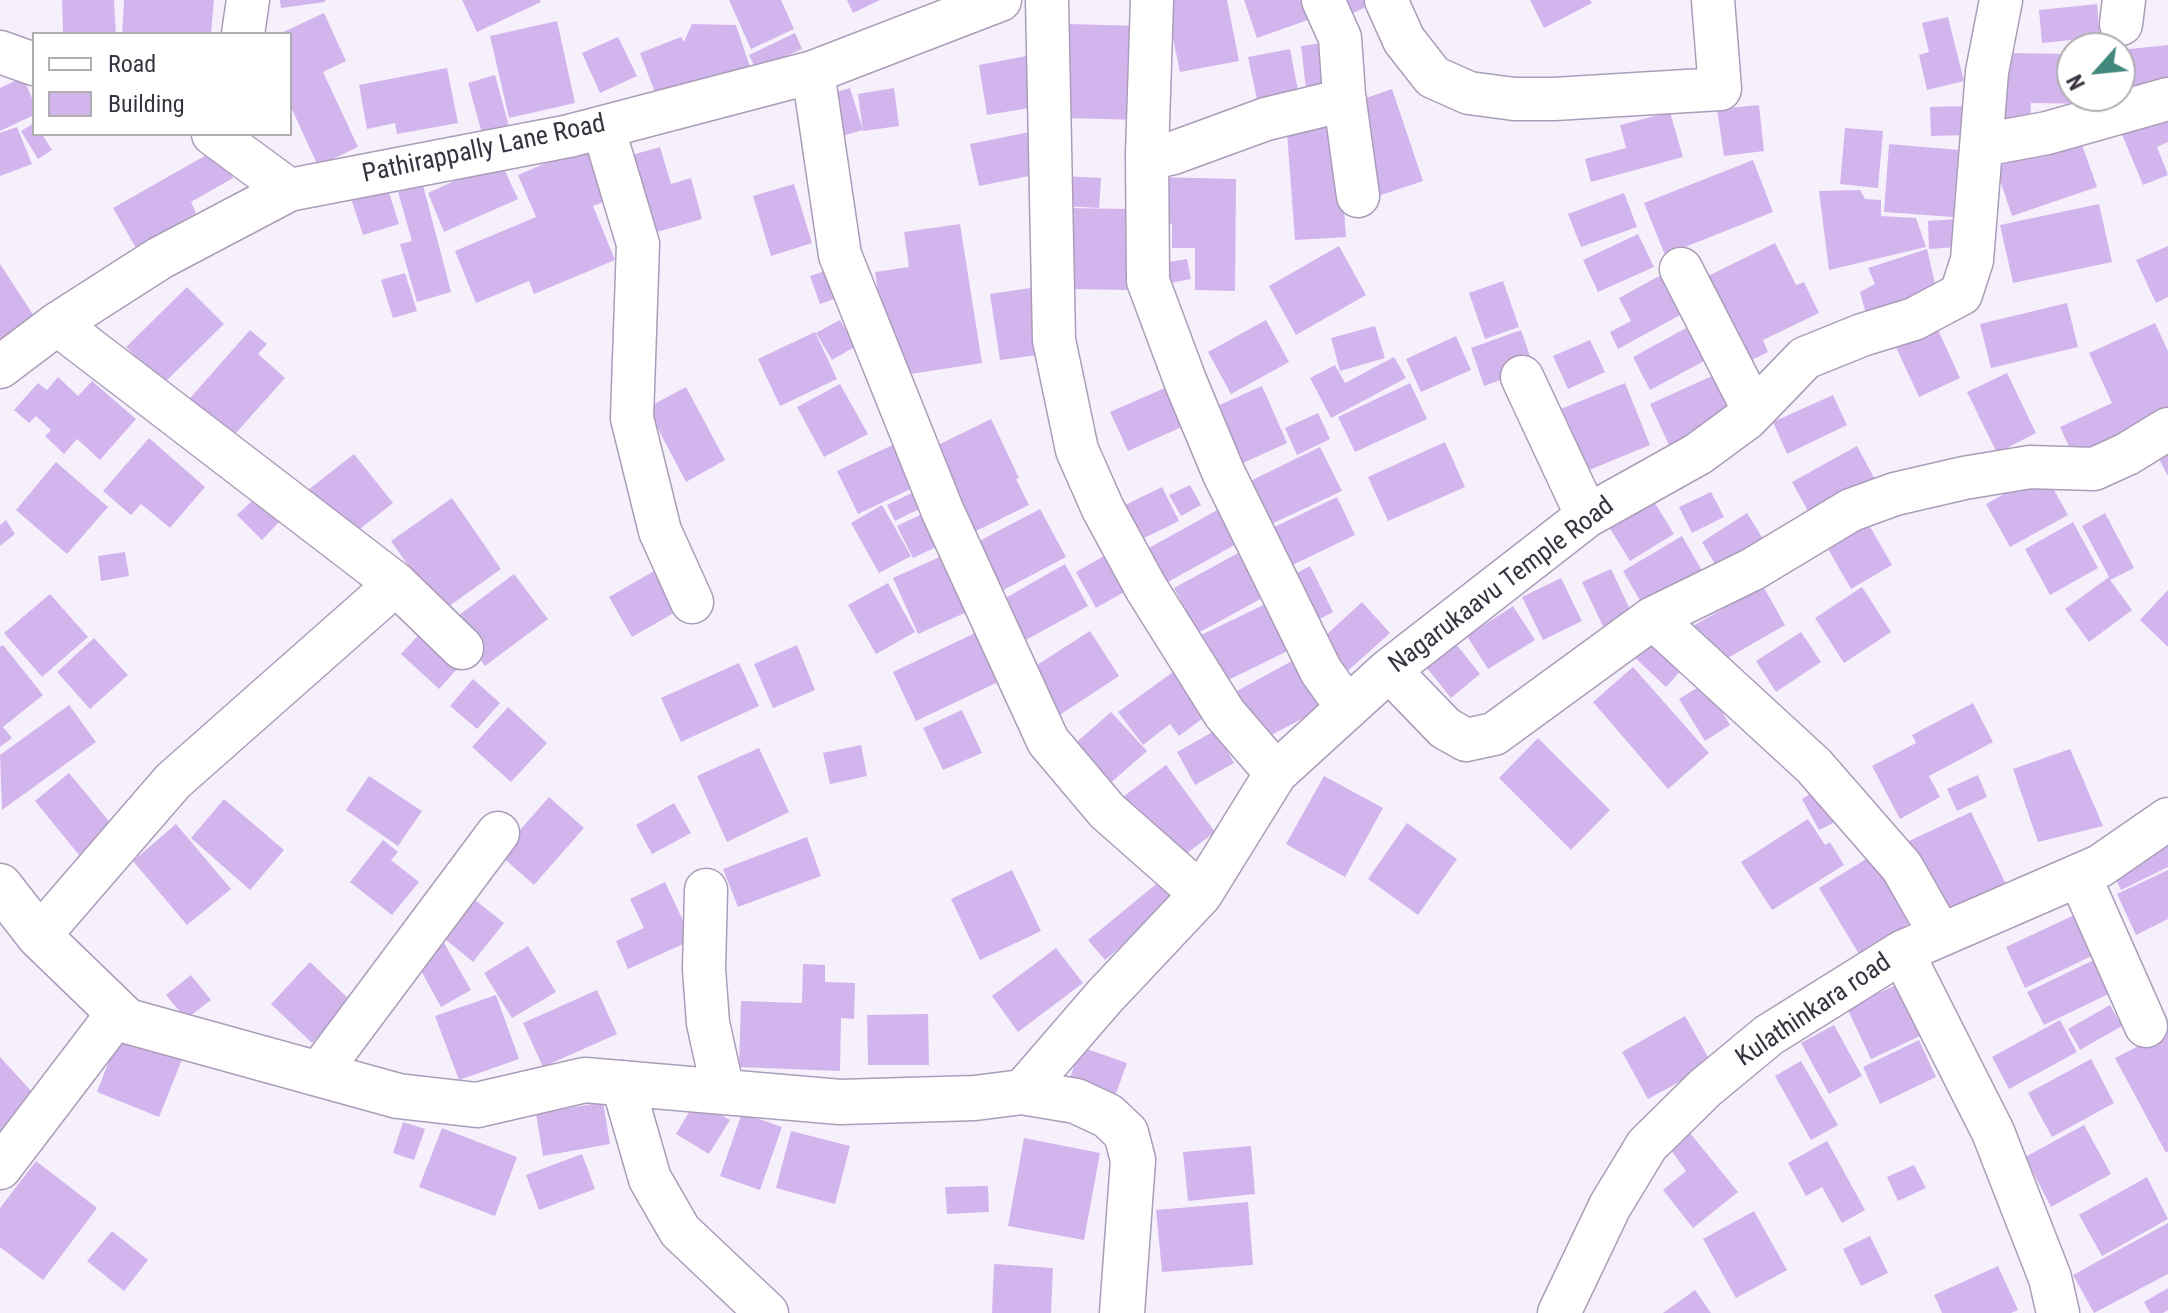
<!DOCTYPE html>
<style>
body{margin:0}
#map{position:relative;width:2168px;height:1313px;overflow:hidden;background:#f6f0fc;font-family:"Roboto Condensed",sans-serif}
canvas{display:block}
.legend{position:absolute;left:32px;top:32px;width:260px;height:104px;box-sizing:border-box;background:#fff;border:2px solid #b0adb2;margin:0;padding:10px 14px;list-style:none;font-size:24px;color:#39333f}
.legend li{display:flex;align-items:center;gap:16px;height:40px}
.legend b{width:40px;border:2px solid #b0adb2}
.north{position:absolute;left:2056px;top:32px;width:80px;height:80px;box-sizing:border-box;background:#fff;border:2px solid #b0adb2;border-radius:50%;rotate:243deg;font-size:22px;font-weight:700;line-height:32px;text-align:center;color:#39333f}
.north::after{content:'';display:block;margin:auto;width:28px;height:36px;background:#42887f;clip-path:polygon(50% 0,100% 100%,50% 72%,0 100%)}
</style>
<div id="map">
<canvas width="2168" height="1313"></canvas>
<ul class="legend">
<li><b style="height:10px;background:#fff"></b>Road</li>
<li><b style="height:22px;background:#d3b5ed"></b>Building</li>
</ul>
<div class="north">N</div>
</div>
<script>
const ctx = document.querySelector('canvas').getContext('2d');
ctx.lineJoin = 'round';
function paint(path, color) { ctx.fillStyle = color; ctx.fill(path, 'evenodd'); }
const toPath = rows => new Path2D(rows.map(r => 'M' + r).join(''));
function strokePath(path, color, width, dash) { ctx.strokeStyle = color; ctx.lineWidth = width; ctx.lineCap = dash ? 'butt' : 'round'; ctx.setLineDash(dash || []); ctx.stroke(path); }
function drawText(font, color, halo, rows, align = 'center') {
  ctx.font = font + ' "Roboto Condensed",sans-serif'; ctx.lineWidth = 6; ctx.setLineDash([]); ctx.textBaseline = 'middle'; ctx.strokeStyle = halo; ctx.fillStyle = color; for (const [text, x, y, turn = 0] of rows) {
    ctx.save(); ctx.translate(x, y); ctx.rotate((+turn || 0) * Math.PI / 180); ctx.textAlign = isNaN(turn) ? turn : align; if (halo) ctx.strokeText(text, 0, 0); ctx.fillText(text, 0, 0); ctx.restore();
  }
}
const building = toPath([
 [62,0,114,0,116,34,63,34],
 [124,0,214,0,211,34,122,34],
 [280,0,325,0,325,2,281,8],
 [462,0,540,0,541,2,477,32],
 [729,0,781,0,794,29,751,49],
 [847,0,880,0,853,13],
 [1165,0,1227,0,1239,61,1180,72],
 [1244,0,1313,0,1319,16,1257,38],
 [1330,0,1380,0,1339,20],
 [1530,0,1590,0,1592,3,1544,28],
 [2097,4,2100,37,2042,43,2039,10],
 [324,13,346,61,323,72,358,147,318,166,290,105,290,34,279,34],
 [1948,17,1964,81,1927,90,1919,55,1929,52,1922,23],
 [557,21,575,103,509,118,490,36],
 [692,24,736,25,752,73,659,103,640,53,681,37,684,42],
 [1069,24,1142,26,1140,120,1067,118],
 [795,33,802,49,756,70,749,55],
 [618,37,637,76,600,93,582,53],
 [1331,42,1336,85,1306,89,1301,46],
 [2168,45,2168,82,2120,87,2120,50],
 [1290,49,1299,96,1258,104,1248,57],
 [2007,53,2072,54,2072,96,2099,96,2099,104,2031,103,2030,125,1991,124],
 [1032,55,1041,106,987,115,979,65],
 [447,68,458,123,397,134,395,123,367,129,359,85],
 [495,75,510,130,483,137,468,83],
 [23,77,34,103,34,115,0,131,0,88],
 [850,88,863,130,842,136,830,94],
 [894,88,899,126,863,131,858,94],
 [1392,89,1423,181,1378,196,1346,105],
 [1759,105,1764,151,1724,156,1717,109],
 [1965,106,1967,135,1931,136,1930,107],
 [2168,106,2168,142,2157,147,2168,175,2143,185,2119,127],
 [1670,112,1683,157,1591,182,1585,159,1626,148,1620,125],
 [1337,116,1346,237,1295,240,1286,120],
 [34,123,34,134,42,134,52,150,38,159,21,131],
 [17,127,32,164,0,176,0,133],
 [1845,128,1883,131,1878,188,1840,184],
 [2076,128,2097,187,2012,216,1992,156],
 [1040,130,1049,172,979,186,970,144],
 [595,142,618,196,593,206,615,260,534,294,529,281,476,303,455,251,536,217,518,175],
 [1889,144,1971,151,1966,218,1884,212],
 [660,147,671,184,691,178,702,219,643,236,621,158],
 [217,149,233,178,191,202,196,213,136,248,113,208],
 [500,160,518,199,444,232,428,193],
 [1753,160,1773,212,1665,255,1644,203],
 [383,174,399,224,363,235,347,186],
 [1064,176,1101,178,1099,208,1062,206],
 [1156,177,1236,179,1235,291,1195,290,1195,248,1172,248,1172,224,1155,224],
 [794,184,812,243,771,256,753,196],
 [423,185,451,292,417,302,400,244,412,241,398,192],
 [1860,190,1865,199,1881,200,1881,216,1916,218,1926,247,1829,270,1819,191],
 [1624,193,1637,227,1581,247,1568,214],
 [2099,204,2112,262,2013,283,2000,225],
 [1064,208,1130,209,1130,290,1064,289],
 [1957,219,1958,247,1929,249,1928,221],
 [960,224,982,363,891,377,875,272,909,267,904,232],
 [1638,234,1654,267,1598,292,1583,260],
 [1775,243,1796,285,1804,282,1819,313,1763,340,1768,352,1748,362,1702,279],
 [1339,246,1366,295,1296,335,1269,286],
 [2168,246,2168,297,2156,303,2136,260],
 [1927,249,1937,292,1867,318,1860,292,1875,284,1868,268],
 [1187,259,1191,279,1160,285,1157,264],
 [0,264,36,319,0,342],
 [831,269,840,297,820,304,810,276],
 [1672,269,1693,308,1618,349,1610,332,1631,321,1619,298],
 [405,273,417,311,393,318,381,280],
 [1503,281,1519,327,1485,339,1469,293],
 [187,287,224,324,163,384,126,347],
 [1037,287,1046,354,1000,360,990,294],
 [2067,303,2078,347,1991,368,1980,324],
 [840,320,856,346,832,360,816,333],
 [1266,320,1289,362,1231,394,1208,352],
 [1934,321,1960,378,1919,397,1893,341],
 [2155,323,2168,351,2168,409,2124,429,2127,436,2075,460,2060,427,2112,403,2089,353],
 [1375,326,1385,358,1340,371,1331,338],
 [1686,328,1704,361,1650,390,1633,357],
 [250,330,267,344,258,354,285,378,227,443,184,405],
 [1521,330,1534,368,1484,386,1471,348],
 [815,332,837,379,780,406,758,359],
 [1456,336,1471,370,1421,392,1406,359],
 [1590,340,1605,372,1568,389,1553,356],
 [1394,357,1406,378,1331,418,1310,378,1335,365,1345,383],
 [1723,371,1742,410,1669,445,1650,404],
 [2007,373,2036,433,1997,453,1967,392],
 [58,377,78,396,92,381,136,419,100,460,77,439,64,454,45,436,51,430,36,416,29,423,14,410,38,383,47,390],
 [1410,383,1427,419,1355,452,1338,417],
 [1625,383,1650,445,1582,473,1556,411],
 [840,384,868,434,824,457,797,407],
 [1262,386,1287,443,1241,464,1215,407],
 [686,387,725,460,686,482,647,408],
 [1167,387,1184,426,1128,451,1110,412],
 [1833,395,1847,425,1787,454,1773,422],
 [1318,413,1330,439,1297,455,1285,428],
 [991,419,1019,478,1016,479,1029,505,976,531,934,447],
 [149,438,205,487,170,528,141,504,131,515,103,491],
 [2168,438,2168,476,2152,446],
 [899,442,919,485,858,514,837,471],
 [1445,442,1465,487,1388,521,1368,477],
 [1857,446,1878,485,1813,520,1792,482],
 [1320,447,1342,491,1265,527,1244,484],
 [354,454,393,503,347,539,308,490],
 [56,462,108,507,67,554,16,510],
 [2044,472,2068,515,2010,547,1986,504],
 [1190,485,1201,505,1181,516,1169,495],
 [924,487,931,503,895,521,887,505],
 [1162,487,1179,521,1138,541,1121,507],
 [1711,492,1724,517,1692,533,1679,507],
 [1337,497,1355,535,1284,569,1266,531],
 [255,498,279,522,262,540,237,515],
 [452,498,501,569,441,612,391,541],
 [1653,500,1674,534,1630,561,1609,527],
 [1230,503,1249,537,1166,583,1147,549],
 [882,505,911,556,879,573,851,523],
 [934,508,949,541,913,558,897,526],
 [1040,509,1066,557,992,596,966,548],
 [1861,511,1892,565,1851,589,1820,535],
 [1747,513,1765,542,1719,571,1702,542],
 [2105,513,2134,568,2110,580,2132,610,2089,642,2065,609,2109,577,2082,526],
 [6,520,15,534,0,546,0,525],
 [2073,522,2098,568,2050,595,2025,549],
 [1682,536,1704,574,1645,609,1623,571],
 [1251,546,1275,591,1198,633,1174,588],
 [1118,548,1138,584,1096,608,1076,572],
 [953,551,978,607,918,634,893,578],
 [125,552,129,576,101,581,98,556],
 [1065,564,1088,606,1024,641,1002,600],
 [1310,566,1333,612,1310,624,1286,579],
 [661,567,684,607,632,637,609,597],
 [1611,569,1636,622,1607,635,1582,582],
 [514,574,548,619,485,666,451,621],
 [1561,578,1582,621,1543,640,1522,597],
 [888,583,915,632,876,654,848,605],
 [1763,586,1785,625,1714,666,1691,627],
 [1862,587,1891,632,1844,663,1815,618],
 [2168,590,2168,647,2140,620],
 [50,594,88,637,42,677,4,633],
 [1278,598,1300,645,1218,685,1195,638],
 [1362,602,1390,633,1341,677,1313,647],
 [1513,606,1535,640,1488,669,1467,636],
 [428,625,466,659,439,689,401,654],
 [992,625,1015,674,916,721,893,672],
 [1090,631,1119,676,1055,718,1026,672],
 [1649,631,1686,665,1666,687,1629,652],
 [1801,632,1821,662,1776,692,1756,661],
 [94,638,128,675,90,709,57,672],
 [1456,644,1480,674,1451,698,1427,668],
 [3,645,43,695,3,727,12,738,0,747,0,647],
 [797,645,815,690,773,708,754,664],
 [1301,656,1328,705,1260,741,1235,692],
 [739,663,759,706,681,742,661,698],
 [1633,667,1709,753,1668,789,1593,702],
 [1177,669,1210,713,1179,736,1170,724,1143,745,1118,712],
 [473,679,500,703,477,729,450,706],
 [1705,683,1730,725,1705,741,1679,699],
 [1973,703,1993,742,1929,776,1940,797,1900,819,1872,766,1916,743,1912,735],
 [69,705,96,742,2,810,0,755],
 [508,707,547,743,511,782,472,747],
 [962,710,982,753,943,770,923,728],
 [1111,712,1147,751,1106,787,1071,747],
 [1216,730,1234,763,1195,785,1177,752],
 [1538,738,1610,810,1571,850,1499,778],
 [861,745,867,776,830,784,823,753],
 [759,748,789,812,727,842,697,776],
 [2070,749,2103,826,2038,842,2013,769],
 [1166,765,1215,832,1174,863,1124,796],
 [69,773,113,826,79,855,35,801],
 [1978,775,1987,797,1957,811,1947,789],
 [369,776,422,811,398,846,346,810],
 [1324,776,1383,808,1345,877,1286,844],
 [1818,789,1837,821,1819,830,1802,799],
 [549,797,584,828,534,885,499,854],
 [224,799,284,850,250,890,191,838],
 [674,803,691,833,652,854,636,825],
 [1971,812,2006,884,1943,914,1909,841],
 [1808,819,1825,845,1830,842,1844,865,1772,910,1741,862],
 [1407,823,1457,859,1418,915,1368,879],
 [176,824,231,889,187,925,133,861],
 [807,837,821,876,738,907,723,869],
 [383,840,398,852,391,860,419,882,392,915,350,882],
 [2168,844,2168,867,2121,890,2112,871],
 [1871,856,1911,922,1859,954,1819,888],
 [1012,870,1041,931,980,960,951,899],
 [2168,870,2168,919,2136,935,2117,894],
 [1166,876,1182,896,1105,960,1088,940],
 [665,882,692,940,628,969,616,941,644,928,630,899],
 [470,896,504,923,473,962,439,934],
 [2083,911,2102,951,2025,988,2006,947],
 [443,941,471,990,441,1007,414,958],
 [528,946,556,992,512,1018,484,973],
 [1056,948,1083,983,1018,1032,992,996],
 [2102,956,2119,989,2044,1025,2027,992],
 [310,962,352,1002,312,1043,271,1004],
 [803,964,825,965,825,982,855,983,854,1019,841,1018,840,1071,739,1067,741,1001,802,1003],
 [191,975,211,1000,186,1019,166,995],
 [1896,985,1920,1036,1871,1059,1847,1008],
 [597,990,617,1034,543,1067,523,1023],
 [496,995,519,1059,459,1080,435,1016],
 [2110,1005,2122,1026,2080,1050,2068,1029],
 [928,1014,929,1065,868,1065,867,1015],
 [1685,1016,1712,1064,1648,1099,1622,1052],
 [2060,1020,2077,1052,2009,1089,1992,1057],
 [1834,1025,1862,1076,1829,1094,1801,1043],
 [122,1027,185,1052,159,1117,97,1092],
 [2168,1031,2168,1151,2166,1153,2115,1058],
 [1919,1040,1936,1077,1880,1104,1863,1067],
 [1081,1047,1127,1063,1114,1099,1068,1083],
 [0,1057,44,1105,0,1145],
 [2091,1059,2114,1103,2052,1137,2028,1093],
 [1801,1061,1838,1125,1811,1140,1775,1076],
 [696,1100,730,1120,709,1154,676,1134],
 [603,1102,610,1144,543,1156,536,1114],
 [742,1113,782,1127,760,1190,720,1176],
 [403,1122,425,1129,414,1160,393,1153],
 [2084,1125,2111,1174,2051,1207,2025,1157],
 [442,1128,517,1157,495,1216,419,1187],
 [791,1131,850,1146,835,1204,776,1188],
 [1690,1133,1738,1192,1693,1228,1663,1190,1686,1171,1670,1149],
 [1024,1138,1100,1153,1084,1240,1008,1226],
 [1827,1141,1865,1210,1842,1223,1822,1187,1806,1196,1788,1163],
 [1251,1146,1255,1194,1188,1201,1183,1152],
 [582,1154,595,1189,539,1210,526,1175],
 [36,1161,97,1208,43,1280,0,1247,0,1208],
 [1914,1165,1926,1188,1898,1201,1887,1177],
 [2147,1177,2168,1219,2102,1256,2079,1215],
 [988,1186,989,1212,947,1214,945,1187],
 [1248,1202,1253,1265,1162,1272,1156,1210],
 [1754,1211,1787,1270,1736,1298,1703,1239],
 [2168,1223,2168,1274,2094,1313,2073,1275],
 [112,1231,148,1260,124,1291,87,1261],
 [1870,1236,1888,1273,1861,1286,1843,1249],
 [994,1264,1053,1268,1051,1313,992,1313],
 [1998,1266,2018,1310,2011,1313,1942,1313,1934,1295],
 [2168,1288,2168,1310,2163,1313,2150,1313,2144,1302],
 [1695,1290,1711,1313,1663,1313]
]);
const street = toPath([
 [1047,0,1054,340,1077,450,1103,509,1146,588,1225,714,1276,773],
 [1152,0,1147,155,1148,281,1186,383,1224,474,1321,671,1346,706],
 [1323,0,1340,38,1344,95,1358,196],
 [1386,0,1404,40,1433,77,1469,93,1514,99,1554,99,1720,89,1713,0],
 [2121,24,2124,0],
 [243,34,248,0],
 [0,52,34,64],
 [813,72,840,255,943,512,1048,741,1107,811,1201,894],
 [603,127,638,244,632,418,660,531,692,602],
 [213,134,289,190],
 [1983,145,2047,133,2168,99],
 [1148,159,1173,153,1266,119,1345,100],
 [1681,269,1754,411],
 [57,324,396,584,462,648],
 [0,367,57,324,160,258,289,190,569,136,813,72,1000,0],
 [1522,377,1587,516],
 [1653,618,1814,766,1902,867,1940,934],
 [1389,670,1445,728,1466,740,1494,734,1653,618,1753,569,1851,510,1895,494,1964,478,2030,467,2094,469,2127,454,2168,429],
 [2079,875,2146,1026],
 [706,890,704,969,708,1023,723,1091],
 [39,936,173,781,396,584],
 [1902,952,1993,1132,2050,1278,2058,1313],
 [318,1074,498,833],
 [622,1082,650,1179,680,1231,767,1313],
 [1022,1092,1105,996,1201,894,1276,773,1389,670,1587,516,1698,454,1747,418,1805,358,1862,335,1914,319,1961,294,1972,260,1987,72,2001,0],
 [0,1168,118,1013],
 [1559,1313,1610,1206,1647,1145,1705,1088,1769,1035,1902,952,2100,866,2168,819]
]);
const secondary = toPath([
 [0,886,39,936,127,1021,398,1096,477,1105,585,1080,840,1102,975,1098,1022,1092,1076,1101,1108,1116,1126,1133,1133,1160,1122,1313]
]);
const streetNames = [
 ["Pathirappally Lane Road",484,150,-12],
 ["Nagarukaavu Temple Road",1502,586,-37],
 ["Kulathinkara road",1814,1011,-34]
];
paint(building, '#d3b5ed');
strokePath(street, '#ab9db9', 45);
strokePath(secondary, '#ab9db9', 47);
strokePath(street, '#fff', 42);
strokePath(secondary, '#fff', 44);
drawText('26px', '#39333f', '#fff', streetNames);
</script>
